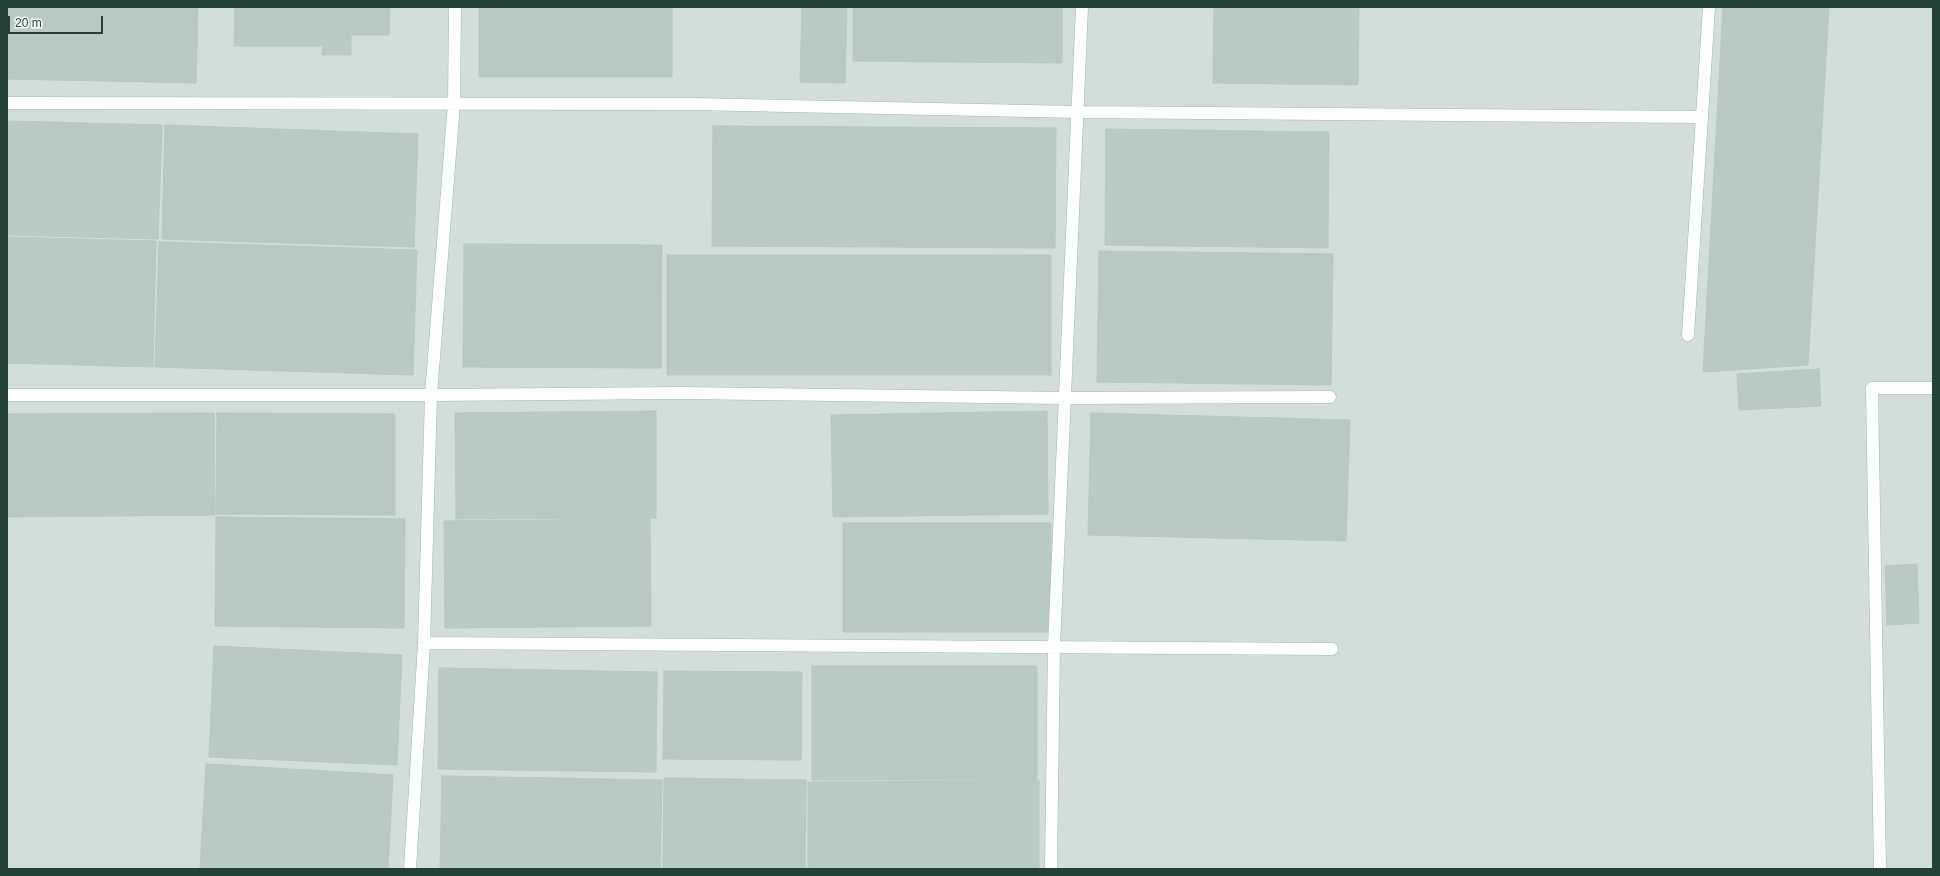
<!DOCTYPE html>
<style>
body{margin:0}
#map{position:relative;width:1940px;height:876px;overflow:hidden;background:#e4eeea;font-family:Helvetica,sans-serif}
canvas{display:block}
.frame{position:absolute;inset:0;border:8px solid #234039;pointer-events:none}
.scale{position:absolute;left:8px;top:16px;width:95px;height:18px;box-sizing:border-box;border:2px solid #234039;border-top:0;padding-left:5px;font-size:12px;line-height:14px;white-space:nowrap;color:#234039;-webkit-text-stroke:3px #f5faf8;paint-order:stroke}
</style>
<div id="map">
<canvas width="1940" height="876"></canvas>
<div class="frame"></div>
<div class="scale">20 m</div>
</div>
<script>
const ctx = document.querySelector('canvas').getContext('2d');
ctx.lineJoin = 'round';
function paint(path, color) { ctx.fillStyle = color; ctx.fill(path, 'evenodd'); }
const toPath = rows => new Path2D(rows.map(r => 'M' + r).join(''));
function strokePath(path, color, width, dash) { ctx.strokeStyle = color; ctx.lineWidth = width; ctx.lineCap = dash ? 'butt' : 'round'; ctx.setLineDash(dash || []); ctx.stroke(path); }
const built = toPath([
 [7,7,1933,7,1933,869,7,869]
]);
const building = toPath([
 [7,7,198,7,196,83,7,79,7,7],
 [235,7,390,7,389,35,351,35,351,55,322,55,323,46,234,46,235,7],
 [479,7,672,7,672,77,479,77,479,7],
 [802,7,847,7,845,83,800,82,802,7],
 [853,7,1062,7,1062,63,853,61,853,7],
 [1214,7,1359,7,1358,85,1213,83,1214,7],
 [1723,7,1829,7,1808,365,1703,372,1723,7],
 [7,121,162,125,158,239,7,235,7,121],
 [165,125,418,134,414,247,162,239,165,125],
 [713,126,1056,128,1055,248,712,246,713,126],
 [1106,129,1329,132,1328,248,1105,245,1106,129],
 [7,237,156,241,153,367,7,363,7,237],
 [159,242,417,250,413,375,155,367,159,242],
 [464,244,662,245,661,368,463,367,464,244],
 [1099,251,1333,254,1331,385,1097,382,1099,251],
 [667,255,1051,255,1051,375,667,375,667,255],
 [1819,369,1821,406,1739,410,1737,374,1819,369],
 [656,411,656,518,456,519,455,413,656,411],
 [1047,411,1048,514,833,517,831,415,1047,411],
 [214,413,215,515,7,517,7,414,214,413],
 [217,413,395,414,395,515,216,514,217,413],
 [1091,413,1350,420,1346,541,1088,535,1091,413],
 [216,517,405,519,404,628,215,626,216,517],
 [650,519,651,626,445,628,444,521,650,519],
 [843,523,1051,523,1051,632,843,632,843,523],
 [1917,564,1919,623,1887,625,1885,566,1917,564],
 [214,646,402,655,397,765,209,757,214,646],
 [812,666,1037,666,1037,780,812,780,812,666],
 [439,668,657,672,656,772,438,769,439,668],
 [664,671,802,672,801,760,663,759,664,671],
 [206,764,393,775,388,869,200,869,206,764],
 [442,776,662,780,660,869,440,869,442,776],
 [664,778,806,780,805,869,663,869,664,778],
 [1039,781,1039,869,808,869,808,782,1039,781]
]);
const minor = toPath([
 [7,103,692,104,1078,112,1702,117],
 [1688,335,1709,7],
 [7,395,431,395,681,393,1065,398,1330,397],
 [424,643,1332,649],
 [410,869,424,643,431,395,454,103,455,7],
 [1051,869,1054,646,1082,7],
 [1880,869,1872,388,1933,388]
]);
paint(built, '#d2ded9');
paint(building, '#b9c9c3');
strokePath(building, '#b6c8c1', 1);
strokePath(minor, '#a6b6b1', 13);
strokePath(minor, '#fff', 12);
</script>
